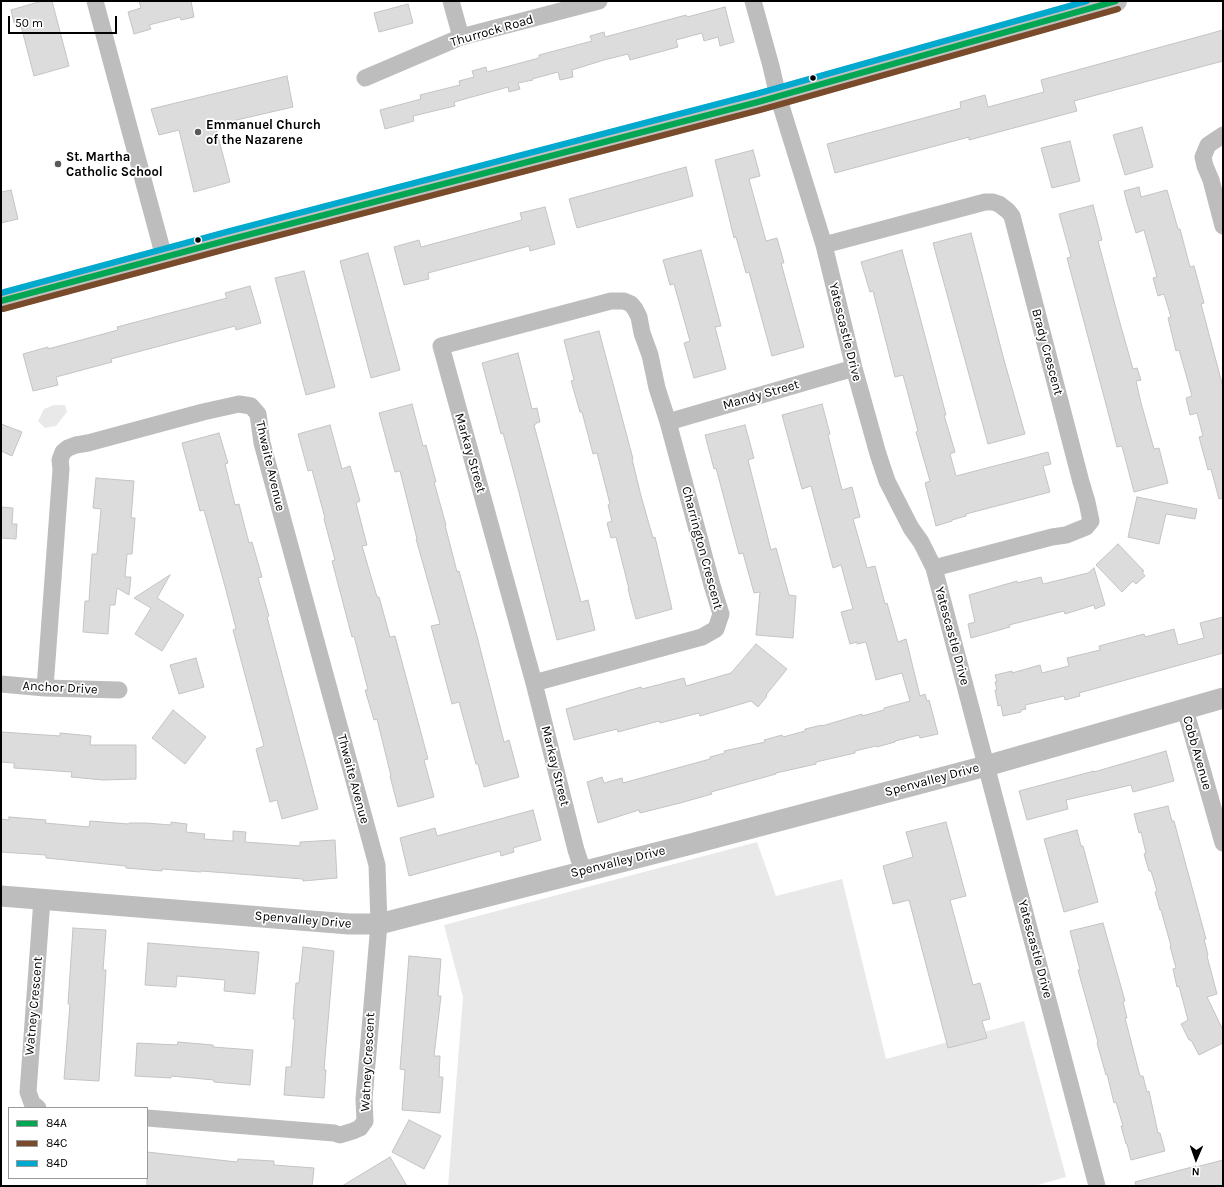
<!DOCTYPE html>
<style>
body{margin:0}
#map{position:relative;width:1224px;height:1187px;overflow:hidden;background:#fff;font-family:Karla,sans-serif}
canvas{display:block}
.frame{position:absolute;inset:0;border:2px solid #000;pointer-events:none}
.legend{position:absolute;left:8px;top:1107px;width:140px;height:72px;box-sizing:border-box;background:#fff;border:1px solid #999;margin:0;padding:5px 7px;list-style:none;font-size:12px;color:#000}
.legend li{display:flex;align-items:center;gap:8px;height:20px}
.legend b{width:20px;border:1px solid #999}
.north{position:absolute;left:1176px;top:1139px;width:40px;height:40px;-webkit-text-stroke:3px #fff;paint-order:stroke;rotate:182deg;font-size:11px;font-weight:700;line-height:16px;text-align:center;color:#000}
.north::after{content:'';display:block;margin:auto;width:14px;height:18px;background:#000;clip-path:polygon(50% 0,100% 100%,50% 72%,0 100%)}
.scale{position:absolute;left:8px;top:16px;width:109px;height:18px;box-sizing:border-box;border:2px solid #000;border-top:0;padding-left:5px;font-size:12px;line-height:14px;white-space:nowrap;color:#000;-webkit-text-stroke:3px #fff;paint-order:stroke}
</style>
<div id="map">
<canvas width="1224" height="1187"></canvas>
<div class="frame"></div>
<ul class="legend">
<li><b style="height:5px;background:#00a651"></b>84A</li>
<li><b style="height:5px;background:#7a4b2a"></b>84C</li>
<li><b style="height:5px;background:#00a9ce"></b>84D</li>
</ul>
<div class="north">N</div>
<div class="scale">50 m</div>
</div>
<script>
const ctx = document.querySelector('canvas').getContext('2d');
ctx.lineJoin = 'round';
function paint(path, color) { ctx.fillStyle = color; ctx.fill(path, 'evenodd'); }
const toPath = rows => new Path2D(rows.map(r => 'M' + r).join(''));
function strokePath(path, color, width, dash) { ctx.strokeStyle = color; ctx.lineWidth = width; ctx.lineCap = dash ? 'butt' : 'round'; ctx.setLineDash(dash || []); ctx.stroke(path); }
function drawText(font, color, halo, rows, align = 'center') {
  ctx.font = font + ' Karla,sans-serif'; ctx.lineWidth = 3.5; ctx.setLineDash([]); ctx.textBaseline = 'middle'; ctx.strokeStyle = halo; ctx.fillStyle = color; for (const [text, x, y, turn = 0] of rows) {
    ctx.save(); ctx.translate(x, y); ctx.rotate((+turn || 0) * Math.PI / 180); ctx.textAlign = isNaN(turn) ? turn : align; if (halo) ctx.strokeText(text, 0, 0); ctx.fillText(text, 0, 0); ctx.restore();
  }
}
const green = toPath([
 [54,405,65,405,67,412,56,426,45,428,38,421,44,409],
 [757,842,776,896,842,879,886,1059,1024,1021,1066,1177,1034,1186,448,1186,463,997,444,925]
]);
const building = toPath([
 [42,1,52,1,69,66,34,76,20,22,14,23,11,10,42,1],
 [139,1,191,1,194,17,181,20,180,17,149,25,151,29,134,34,128,12,141,8,139,1],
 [408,4,413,23,379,32,374,13,408,4],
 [725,7,734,42,720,46,718,37,704,41,702,33,676,40,678,47,630,60,628,54,604,60,572,70,573,77,560,80,558,72,532,79,533,80,518,83,520,89,509,92,508,87,454,102,455,106,413,116,414,121,385,129,380,110,421,99,420,95,460,85,459,81,474,77,472,71,486,67,487,72,539,58,539,55,592,41,590,36,604,32,605,37,686,15,687,17,725,7],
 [1223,30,1223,61,1074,101,1077,111,969,140,969,137,835,173,827,144,961,108,960,102,985,95,988,107,1044,92,1041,80,1223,30],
 [287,76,293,107,215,125,230,182,194,192,179,130,159,135,151,109,287,76],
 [1142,127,1153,167,1125,175,1113,135,1142,127],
 [1070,141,1080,181,1052,188,1041,148,1070,141],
 [753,150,760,176,749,179,766,241,777,238,784,263,781,263,804,347,772,356,749,272,746,273,736,237,734,238,715,160,753,150],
 [686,167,693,196,577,228,569,199,686,167],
 [1139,187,1141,197,1167,190,1178,229,1180,229,1190,267,1194,266,1204,303,1201,304,1223,387,1223,498,1219,499,1211,469,1208,470,1199,437,1203,436,1197,413,1190,415,1186,398,1192,396,1179,350,1176,351,1168,318,1171,317,1164,294,1158,296,1153,278,1157,277,1144,230,1136,233,1127,203,1124,191,1139,187],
 [11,190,18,219,1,223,1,192,11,190],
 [1093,205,1102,240,1098,241,1118,316,1133,369,1137,368,1141,380,1136,381,1141,403,1154,449,1159,448,1168,483,1134,492,1122,446,1117,447,1107,408,1067,258,1071,257,1059,214,1093,205],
 [545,207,555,244,530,251,529,246,428,273,429,279,404,285,394,247,419,240,421,247,522,220,520,213,545,207],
 [971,233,1004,360,1025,434,988,444,933,243,971,233],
 [701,250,721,326,715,327,726,369,694,378,684,343,690,341,674,284,670,285,663,260,701,250],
 [902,250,946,415,944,415,955,452,950,454,956,476,1048,452,1051,464,1043,466,1050,492,966,514,966,516,952,520,952,521,936,526,925,483,930,481,916,432,918,431,903,375,895,377,873,291,870,292,861,262,902,250],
 [368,253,400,370,371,378,340,261,368,253],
 [304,271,335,387,306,395,275,278,304,271],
 [250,286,261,323,236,330,235,326,111,359,112,362,56,377,58,385,33,391,23,354,48,347,48,349,118,330,117,327,227,298,225,293,250,286],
 [599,331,633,459,632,459,641,496,653,538,655,537,672,609,636,619,628,589,629,589,616,537,611,538,607,523,612,521,608,505,610,504,597,453,593,454,582,412,580,412,571,381,574,380,564,340,599,331],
 [518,353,532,409,537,408,540,422,536,423,536,424,534,425,581,602,588,600,595,630,557,640,515,477,503,433,501,434,482,363,518,353],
 [412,404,423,446,426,445,436,482,434,482,446,525,445,525,457,572,459,571,478,640,504,742,509,740,519,777,484,787,478,764,476,764,459,702,452,704,431,626,440,624,416,539,417,539,400,471,395,472,379,413,412,404],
 [822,404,830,434,828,435,842,490,852,487,860,517,853,519,867,568,875,566,885,604,887,603,898,642,906,639,920,696,925,694,927,701,929,700,938,734,920,738,919,735,895,741,895,742,877,747,876,746,855,751,855,753,816,762,816,764,776,773,776,774,711,792,712,794,680,803,640,813,639,810,598,823,587,782,602,777,604,783,622,778,623,783,710,759,710,757,725,753,724,751,765,742,764,740,782,735,783,737,805,731,805,729,822,725,822,726,862,714,862,716,884,710,884,708,910,701,902,673,876,680,866,642,857,644,857,642,850,644,841,612,853,609,841,565,833,568,811,486,802,489,782,415,822,404],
 [1,424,22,432,12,456,1,451,1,424],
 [330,425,342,469,350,466,360,501,356,503,367,545,362,546,377,597,379,597,390,637,395,636,428,759,424,760,434,797,398,807,390,776,391,776,377,719,374,720,365,690,368,690,354,636,352,637,332,561,335,560,324,519,325,518,312,470,308,471,298,434,330,425],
 [745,425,754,458,748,460,771,550,776,548,789,595,796,596,793,638,756,635,760,592,754,593,743,553,739,554,716,468,714,469,705,435,745,425],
 [219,433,228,463,225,464,235,505,239,504,249,543,252,542,262,577,258,578,269,616,267,617,318,809,282,819,277,800,270,802,256,749,264,746,233,630,236,629,226,590,204,510,200,511,182,443,219,433],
 [96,478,134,481,131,518,135,518,132,554,127,554,125,577,131,577,129,595,117,588,115,605,110,605,108,634,83,632,85,601,89,601,92,554,97,554,101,509,93,508,96,478],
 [1137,497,1197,509,1195,519,1166,514,1159,544,1128,537,1137,497],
 [1,507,13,508,12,524,17,524,16,539,1,538,1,507],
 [1118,544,1144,571,1142,572,1145,576,1136,584,1133,581,1122,592,1096,565,1118,544],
 [1094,568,1105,605,1095,609,1094,605,1065,614,1064,611,1009,625,1010,627,971,638,968,624,975,622,969,595,1017,581,1017,583,1041,577,1043,584,1088,573,1094,568],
 [170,575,157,598,184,615,162,651,135,634,151,608,134,598,170,575],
 [1223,617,1223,653,1079,693,1080,696,1065,700,1064,696,1025,705,1026,709,1021,710,1021,712,1003,716,1001,705,998,706,995,690,997,690,995,682,997,682,995,675,1012,671,1012,673,1040,665,1042,673,1069,666,1067,658,1100,650,1099,646,1144,634,1145,637,1174,629,1178,645,1204,638,1200,623,1223,617],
 [756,644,787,669,766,695,767,696,758,707,751,701,700,716,699,713,660,723,659,721,618,732,617,729,574,740,566,709,641,687,642,689,684,678,686,686,731,673,756,644],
 [196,658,204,687,179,694,170,665,196,658],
 [173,710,206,737,185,764,152,738,173,710],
 [1,732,60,736,60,733,91,736,90,745,136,745,136,779,103,780,71,777,72,772,14,768,14,763,1,762,1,732],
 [1166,751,1174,781,1133,792,1131,785,1066,800,1068,809,1027,820,1019,791,1094,771,1094,772,1166,751],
 [1168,806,1172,821,1174,821,1206,939,1204,939,1208,955,1207,956,1217,994,1207,997,1223,1030,1223,1043,1199,1055,1191,1040,1189,1040,1181,1024,1188,1020,1179,986,1177,987,1173,969,1176,968,1170,946,1171,946,1161,910,1160,910,1155,892,1157,891,1151,871,1149,871,1144,854,1146,853,1141,832,1139,833,1134,814,1168,806],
 [533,810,541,840,513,848,514,852,501,856,500,851,409,876,400,838,435,828,437,836,533,810],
 [9,817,46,820,45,823,89,827,90,821,129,824,129,823,146,823,171,825,171,822,187,824,186,832,205,834,204,839,233,841,233,831,246,832,245,842,300,846,300,842,335,840,337,878,303,881,303,879,201,871,201,872,162,869,162,871,126,868,126,866,46,858,46,855,1,852,1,819,9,820,9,817],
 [946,822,966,896,950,900,973,985,980,983,990,1019,982,1021,987,1038,948,1048,909,900,893,904,883,866,913,857,906,832,946,822],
 [1077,830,1081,846,1083,846,1098,902,1064,912,1044,839,1077,830],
 [1103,923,1125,1001,1123,1002,1127,1018,1125,1018,1140,1076,1143,1076,1147,1092,1149,1091,1158,1133,1160,1133,1165,1151,1131,1160,1127,1144,1126,1144,1121,1126,1123,1126,1116,1102,1114,1103,1107,1074,1106,1075,1097,1043,1098,1042,1078,970,1080,970,1070,931,1103,923],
 [73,928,106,930,103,970,106,970,99,1081,64,1079,70,1004,68,1004,73,928],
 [148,943,259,952,255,994,224,991,225,980,177,976,176,987,145,985,148,943],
 [303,947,334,951,324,1070,326,1070,324,1098,284,1095,286,1067,291,1067,295,1019,293,1019,296,983,299,983,303,947],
 [409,956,441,959,438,996,441,996,434,1056,440,1056,439,1077,443,1077,440,1113,402,1110,405,1070,400,1069,409,956],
 [178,1042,213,1045,213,1047,253,1050,250,1085,214,1082,214,1080,171,1076,171,1078,135,1076,137,1043,177,1045,178,1042],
 [409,1120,441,1136,424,1169,392,1152,409,1120],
 [147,1152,237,1162,238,1159,274,1161,274,1165,314,1168,312,1186,147,1186,147,1152],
 [390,1157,407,1186,342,1186,390,1157],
 [1223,1160,1223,1186,1136,1186,1135,1182,1196,1166,1196,1167,1223,1160]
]);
const minor = toPath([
 [95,1,164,257],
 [451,1,461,37],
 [753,1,771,66,778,96,824,245,854,368,878,454,887,481,911,528,921,542,934,568,1097,1186],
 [365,78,461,37,599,1],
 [1223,135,1208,145,1203,157,1205,166,1211,180,1223,226],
 [824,245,985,202,993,202,999,204,1008,211,1012,216,1081,482,1087,502,1091,521,1086,527,1066,535,1052,537,934,568],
 [668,422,854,368],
 [534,683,702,637,716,629,721,614,712,585,668,422,657,388,650,355,642,333,639,317,635,309,631,304,624,301,611,301,441,346,534,683,576,850,583,871],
 [1,684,45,688,119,690],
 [45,688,61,469,60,460,63,452,68,448,76,445,88,443,203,412,239,404,251,406,258,414,262,443,377,865,379,924,364,1099,365,1121,360,1128,353,1131,340,1135,334,1133,147,1118],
 [1185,709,1223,843],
 [38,1108,32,1103,28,1092,42,899]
]);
const tertiary = toPath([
 [1,896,349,924,379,924,691,844,986,766,1223,698]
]);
const secondary = toPath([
 [1,301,232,239,758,102,1116,1]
]);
const bus1 = toPath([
 [1,301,232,239,758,102,1116,1]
]);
const bus2 = toPath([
 [3,309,234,247,760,110,1118,9]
]);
const bus3 = toPath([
 [1,293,230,231,756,94,1087,1]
]);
const markers = [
 [813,78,3.5,"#000"],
 [198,132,4,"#595959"],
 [58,164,4,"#595959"],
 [198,240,3.5,"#000"]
];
const streetNames = [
 ["Thurrock Road",492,31,-16],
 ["Yatescastle Drive",845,332,76],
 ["Brady Crescent",1047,352,75],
 ["Mandy Street",761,395,-16],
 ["Markay Street",470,453,74],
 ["Thwaite Avenue",270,466,77],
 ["Charrington Crescent",702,548,75],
 ["Yatescastle Drive",952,636,75],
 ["Anchor Drive",60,688,3],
 ["Cobb Avenue",1197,753,74],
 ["Markay Street",555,766,76],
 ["Thwaite Avenue",353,779,75],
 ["Spenvalley Drive",932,780,-15],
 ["Spenvalley Drive",618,862,-14],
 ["Spenvalley Drive",303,920,5],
 ["Yatescastle Drive",1035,949,75],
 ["Watney Crescent",34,1006,-85],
 ["Watney Crescent",368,1062,-87]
];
const poiNames = [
 ["Emmanuel Church",206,125],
 ["of the Nazarene",206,140],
 ["St. Martha",66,157],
 ["Catholic School",66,172]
];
paint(green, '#e9e9e9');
paint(building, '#dcdcdc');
strokePath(building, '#c4c4c4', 1);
strokePath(minor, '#bdbdbd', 17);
strokePath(tertiary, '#bdbdbd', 21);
strokePath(secondary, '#c0c0c0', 22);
strokePath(bus1, '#00a651', 6);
strokePath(bus2, '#7a4b2a', 6);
strokePath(bus3, '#00a9ce', 6);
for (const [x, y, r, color] of markers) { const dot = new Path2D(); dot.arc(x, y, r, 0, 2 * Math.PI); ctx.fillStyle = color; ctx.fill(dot); strokePath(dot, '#fff', 1.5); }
drawText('13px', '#000', '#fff', streetNames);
drawText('bold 13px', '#000', '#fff', poiNames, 'left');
</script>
